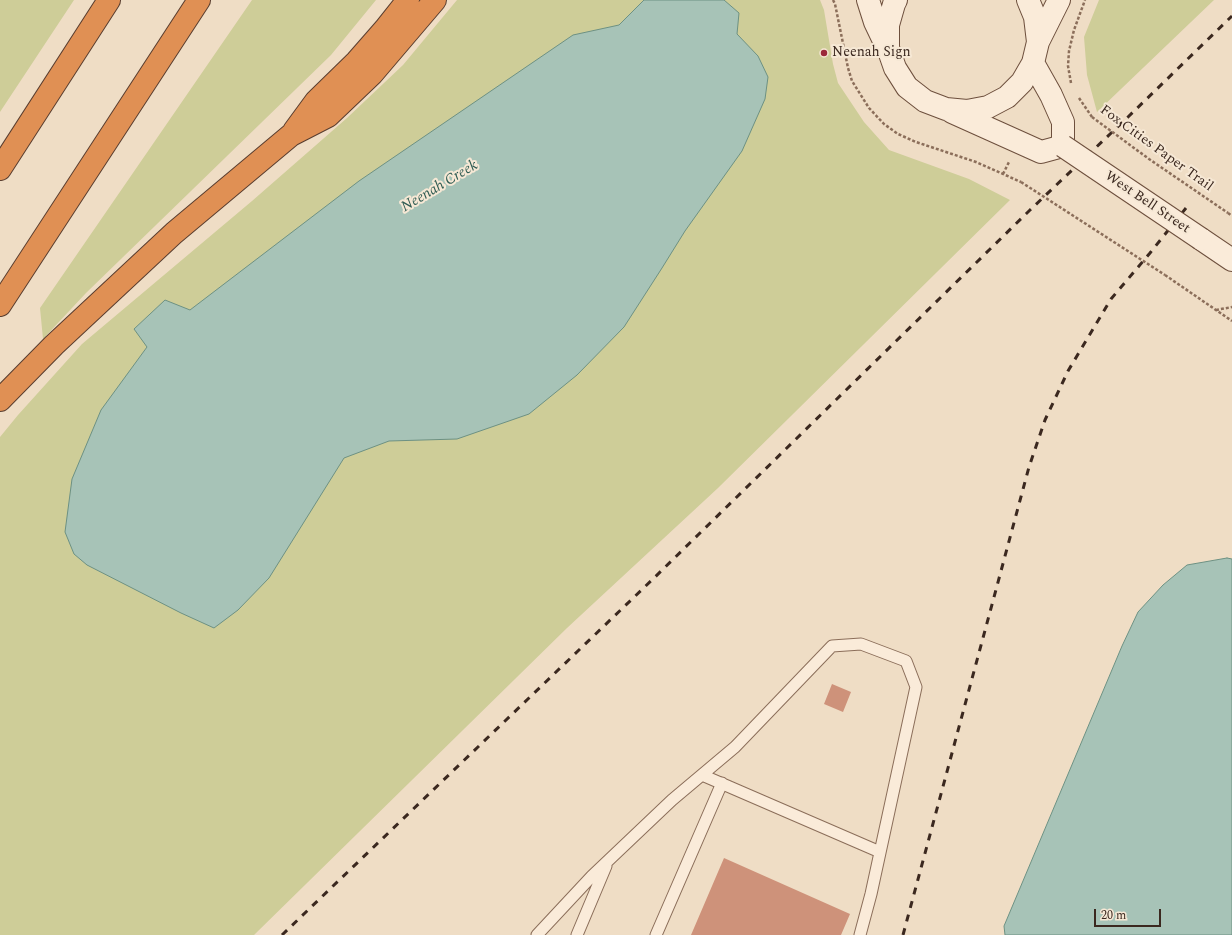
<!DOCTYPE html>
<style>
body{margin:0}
#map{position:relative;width:1232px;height:935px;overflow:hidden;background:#efddc5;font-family:Spectral,serif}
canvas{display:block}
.scale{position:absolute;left:1094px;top:909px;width:67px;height:18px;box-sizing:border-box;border:2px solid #3b281f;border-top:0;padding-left:5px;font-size:12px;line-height:14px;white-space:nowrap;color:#3b281f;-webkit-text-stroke:3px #f6e8d5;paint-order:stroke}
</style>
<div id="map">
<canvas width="1232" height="935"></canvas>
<div class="scale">20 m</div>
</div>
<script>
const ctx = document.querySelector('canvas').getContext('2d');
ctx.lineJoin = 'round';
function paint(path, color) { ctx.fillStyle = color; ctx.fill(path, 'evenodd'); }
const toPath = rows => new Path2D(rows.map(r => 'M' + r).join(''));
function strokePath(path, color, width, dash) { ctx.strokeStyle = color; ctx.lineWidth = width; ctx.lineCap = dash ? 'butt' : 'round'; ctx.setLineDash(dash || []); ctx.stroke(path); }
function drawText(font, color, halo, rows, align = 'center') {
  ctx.font = font + ' Spectral,serif'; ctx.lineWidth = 4; ctx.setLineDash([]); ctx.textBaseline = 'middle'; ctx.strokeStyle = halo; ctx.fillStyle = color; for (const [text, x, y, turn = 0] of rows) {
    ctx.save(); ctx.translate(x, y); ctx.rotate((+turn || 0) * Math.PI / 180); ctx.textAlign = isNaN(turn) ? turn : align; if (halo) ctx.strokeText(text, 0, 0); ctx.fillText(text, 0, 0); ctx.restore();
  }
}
const green = toPath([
 [0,0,74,0,0,112],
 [252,0,376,0,331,55,86,293,43,339,40,308],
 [457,0,820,0,824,10,833,64,838,83,864,122,889,150,969,179,1010,200,718,488,567,628,254,935,0,935,0,437,18,415,82,344,252,201,347,118,403,65],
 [1099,0,1214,0,1097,112,1087,75,1084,37]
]);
const water = toPath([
 [644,0,724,0,739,13,737,34,758,56,768,77,765,99,742,151,685,231,662,268,624,327,577,375,529,414,457,439,389,441,344,458,269,578,238,610,214,628,181,613,87,565,74,554,65,532,72,479,101,410,147,347,134,329,165,300,190,310,359,181,573,35,619,25,644,0],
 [1227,558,1232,559,1232,935,1005,935,1004,926,1122,646,1138,612,1163,585,1187,565,1227,558]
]);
const building = toPath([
 [832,684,851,692,843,712,824,704],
 [724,858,850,914,841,935,691,935]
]);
const path = toPath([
 [833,0,835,4,848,68,852,81,869,108,884,124,898,134,916,142,976,162,1021,182],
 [1071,83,1068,66,1069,51,1074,30,1085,0],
 [1079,98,1092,117],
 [1003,174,1009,162],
 [1228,213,1232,216],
 [1165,275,1232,321],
 [1216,310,1232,307]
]);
const lane = toPath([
 [702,775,880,852],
 [537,935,592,876,672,800,735,747,832,646,861,644,906,661,916,687,871,894,860,935],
 [577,935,606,866],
 [656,935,722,783]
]);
const secondary = toPath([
 [868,0,875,22,886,45],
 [896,0,894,4,888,25,888,48,895,68,907,87,925,101,946,109,967,111,988,107,1007,97,1022,82,1033,63,1038,42,1035,17,1028,0],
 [1038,42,1059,0],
 [952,112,1041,152,1063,146,1063,122,1051,95,1033,63],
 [1201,239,1232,260]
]);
const highway = toPath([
 [294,131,316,101,357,61,385,29,408,0],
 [0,169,109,0],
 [0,305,199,0],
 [0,400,54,345,174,233,291,135,328,116,372,74,435,0]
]);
const rail = toPath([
 [282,935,654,578,1030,210,1128,117,1232,16],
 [903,935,1029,467,1045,420,1068,371,1111,299,1150,253,1186,208]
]);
const pathBridge = toPath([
 [1092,117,1149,159,1228,213],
 [1021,182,1165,275]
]);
const secondaryBridge = toPath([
 [1063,146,1201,239]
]);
const markers = [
 [824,53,4,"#9b2939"]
];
const poiNames = [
 ["Neenah Sign",832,53]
];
const streetNames = [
 ["Fox Cities Paper Trail",1156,149,36],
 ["West Bell Street",1147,203,34]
];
const waterNames = [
 ["Neenah Creek",440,187,-31]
];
paint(green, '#cecd98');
paint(water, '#a7c3b7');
strokePath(water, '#6d9183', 1);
paint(building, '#ce927a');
strokePath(lane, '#8b6e5a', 13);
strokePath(secondary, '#6d4f3d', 24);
strokePath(highway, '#593d2f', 24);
strokePath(path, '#8b6e5a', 2.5, [3, 2]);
strokePath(lane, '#faebd9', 11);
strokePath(secondary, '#faebd9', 22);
strokePath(highway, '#e09054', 22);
strokePath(rail, '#3b281f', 3, [7, 7]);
strokePath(secondaryBridge, '#6d4f3d', 24, []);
strokePath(pathBridge, '#8b6e5a', 2.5, [3, 2]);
strokePath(secondaryBridge, '#faebd9', 22);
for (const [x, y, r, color] of markers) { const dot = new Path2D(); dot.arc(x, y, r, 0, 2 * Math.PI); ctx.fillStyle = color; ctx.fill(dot); strokePath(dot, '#f6e8d5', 1.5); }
drawText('14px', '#3b281f', '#f6e8d5', poiNames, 'left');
drawText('14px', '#3b281f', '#f6e8d5', streetNames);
drawText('italic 15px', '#2e5b52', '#f6e8d5', waterNames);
</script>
